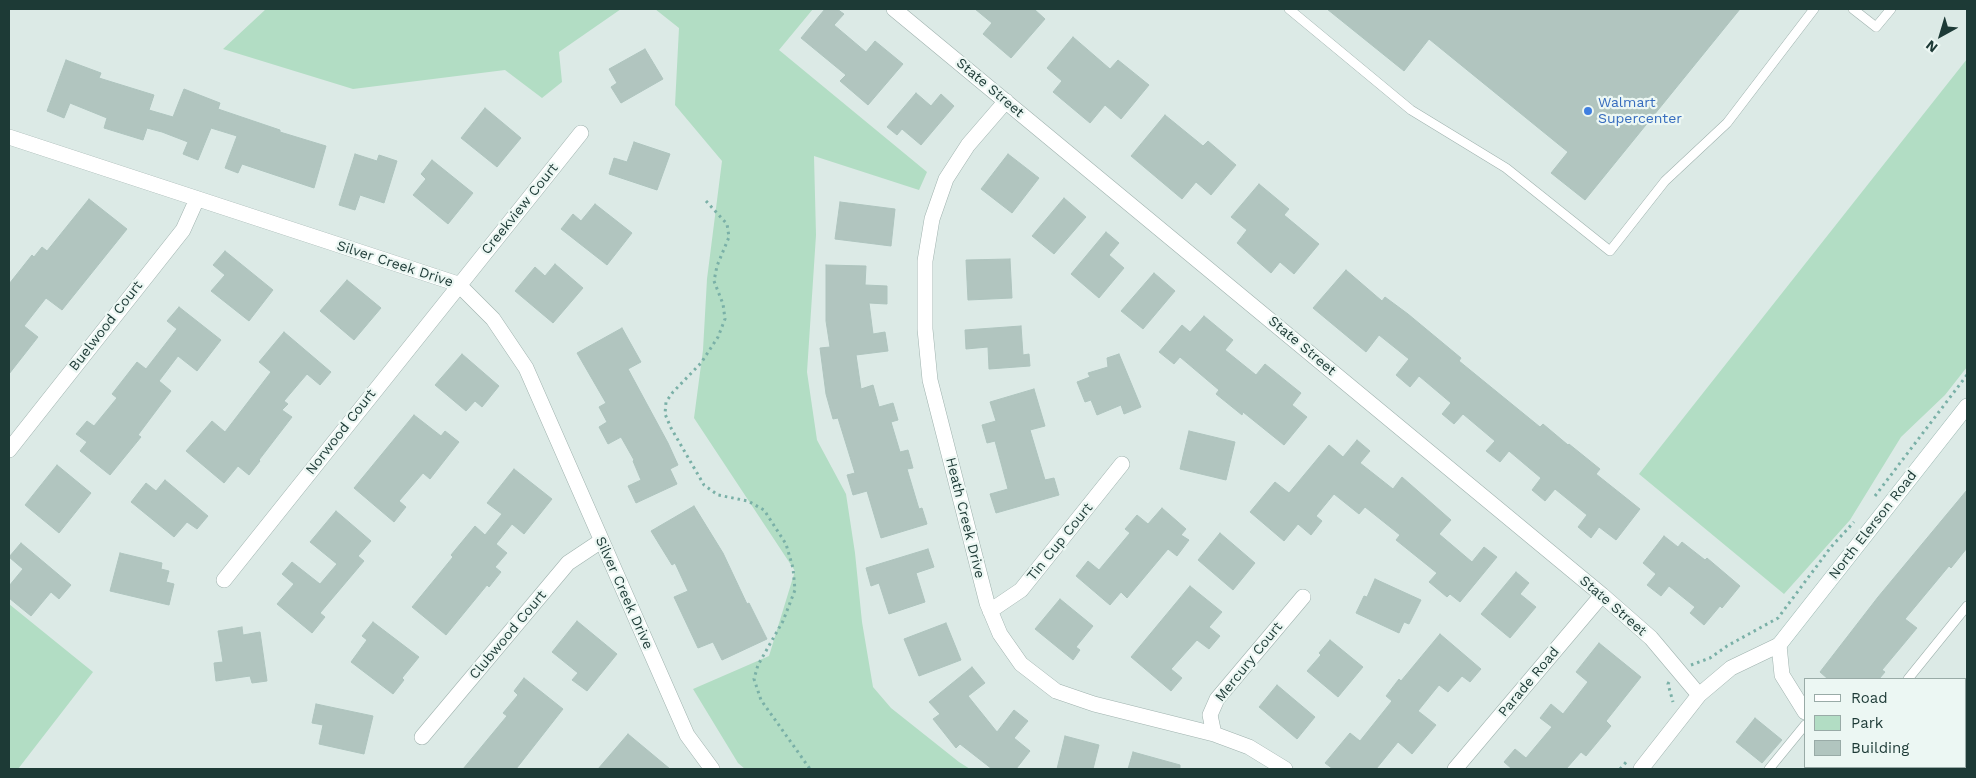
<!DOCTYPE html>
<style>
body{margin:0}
#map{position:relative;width:1976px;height:778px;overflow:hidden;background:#dceae6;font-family:"Work Sans",sans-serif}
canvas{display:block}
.frame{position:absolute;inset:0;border:10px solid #1d3a36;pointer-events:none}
.legend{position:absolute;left:1804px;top:678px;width:162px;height:90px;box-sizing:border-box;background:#ecf7f3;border:1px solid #99aba7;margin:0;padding:6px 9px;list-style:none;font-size:15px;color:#1d3a36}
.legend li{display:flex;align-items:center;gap:10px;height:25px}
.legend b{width:25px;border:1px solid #99aba7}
.north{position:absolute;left:1916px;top:10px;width:50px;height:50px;-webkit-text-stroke:4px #ecf7f3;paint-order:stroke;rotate:219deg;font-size:14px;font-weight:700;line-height:20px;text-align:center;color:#1d3a36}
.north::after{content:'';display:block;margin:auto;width:18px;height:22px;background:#1d3a36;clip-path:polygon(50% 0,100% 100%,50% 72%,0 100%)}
</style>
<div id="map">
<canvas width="1976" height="778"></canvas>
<div class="frame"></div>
<ul class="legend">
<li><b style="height:6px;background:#fff"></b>Road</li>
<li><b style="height:14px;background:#b2ddc4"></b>Park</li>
<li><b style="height:14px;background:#b1c5bf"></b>Building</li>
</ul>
<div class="north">N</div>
</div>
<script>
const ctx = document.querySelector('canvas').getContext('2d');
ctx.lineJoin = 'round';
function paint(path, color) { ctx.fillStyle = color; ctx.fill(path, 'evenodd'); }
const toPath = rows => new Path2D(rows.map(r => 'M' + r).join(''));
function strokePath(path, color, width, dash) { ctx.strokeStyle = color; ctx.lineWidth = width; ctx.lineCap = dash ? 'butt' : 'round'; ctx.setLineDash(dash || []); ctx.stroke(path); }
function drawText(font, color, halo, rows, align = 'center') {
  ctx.font = font + ' "Work Sans",sans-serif'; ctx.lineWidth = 4.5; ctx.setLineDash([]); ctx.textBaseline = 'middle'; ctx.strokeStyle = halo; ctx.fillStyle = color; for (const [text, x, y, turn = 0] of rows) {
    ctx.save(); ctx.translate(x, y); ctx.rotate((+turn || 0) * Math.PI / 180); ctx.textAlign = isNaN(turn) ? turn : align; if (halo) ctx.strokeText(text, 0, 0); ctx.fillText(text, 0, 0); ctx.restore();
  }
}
const green = toPath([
 [266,9,621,9,559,52,562,82,542,98,505,70,353,89,223,49],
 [655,9,813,9,779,50,927,172,919,190,814,156,816,235,807,372,817,440,846,494,855,553,862,622,873,687,891,708,959,762,970,769,745,769,738,763,693,689,769,656,795,571,694,418,703,350,707,279,722,161,675,105,679,28],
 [1967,59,1967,367,1945,395,1901,437,1850,520,1784,594,1639,474],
 [9,604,93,672,18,769,9,769]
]);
const building = toPath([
 [825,9,837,9,844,14,834,25,866,52,875,41,903,64,868,105,840,81,846,75,801,38,825,9],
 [975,9,1034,9,1045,19,1011,58,983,34,992,23,975,9],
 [1327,9,1740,9,1585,200,1551,173,1568,152,1429,39,1404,71,1327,9],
 [1073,37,1110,69,1118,60,1149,85,1121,119,1105,105,1090,123,1053,92,1062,81,1047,68,1073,37],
 [645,49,663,79,621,103,611,87,617,83,609,69,645,49],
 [66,60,101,73,99,78,154,95,149,110,173,117,184,89,220,103,218,109,280,130,280,132,326,146,314,188,242,164,238,173,225,168,237,136,211,128,198,160,183,154,188,142,162,132,147,128,143,140,104,128,107,118,70,103,64,118,47,111,66,60],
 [916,93,931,106,941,94,954,106,921,145,902,129,897,135,887,127,916,93],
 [485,108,521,138,497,167,461,138,485,108],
 [1165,115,1203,146,1208,141,1236,165,1211,195,1196,182,1182,199,1131,156,1165,115],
 [634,142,670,154,657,190,609,174,614,158,627,162,634,142],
 [355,154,377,161,379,155,397,161,384,203,360,195,355,210,339,205,355,154],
 [1008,154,1039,178,1012,213,981,189,1008,154],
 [432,160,473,193,448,224,413,195,426,179,421,174,432,160],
 [1259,184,1289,209,1284,215,1319,244,1294,274,1280,262,1271,273,1237,243,1247,230,1231,217,1259,184],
 [1064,198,1086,217,1054,254,1032,236,1064,198],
 [89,199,127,229,62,310,46,298,24,326,38,337,9,374,9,284,32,255,34,257,42,247,47,251,89,199],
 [840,202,895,209,891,246,835,239,840,202],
 [595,204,632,233,607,265,561,229,573,214,581,221,595,204],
 [1106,232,1119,243,1109,255,1124,268,1099,298,1071,274,1106,232],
 [225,251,273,290,249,321,211,291,225,275,213,265,225,251],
 [1010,259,1012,298,968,300,966,260,1010,259],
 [555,264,583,288,553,323,515,291,535,267,545,276,555,264],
 [826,265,866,266,865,285,887,286,887,304,869,303,873,334,885,332,888,351,856,355,861,389,873,385,879,407,893,403,898,420,891,422,900,452,908,450,913,468,907,469,919,509,922,508,927,524,881,538,867,491,853,495,847,475,855,473,838,418,833,419,826,394,820,348,830,347,826,321,826,265],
 [1346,270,1382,301,1385,297,1408,314,1461,358,1459,361,1540,427,1543,424,1568,445,1569,444,1600,469,1596,474,1640,509,1616,540,1599,527,1591,538,1578,527,1587,515,1555,489,1545,501,1532,490,1541,478,1509,451,1500,462,1486,451,1495,441,1463,414,1454,424,1442,414,1451,403,1419,376,1410,387,1396,375,1409,359,1379,335,1366,352,1313,308,1346,270],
 [1154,273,1175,291,1143,329,1121,311,1154,273],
 [347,280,381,308,354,340,320,311,347,280],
 [179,307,221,340,197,371,178,356,159,381,171,391,138,435,141,437,110,475,80,451,87,442,76,434,87,421,94,426,117,398,112,394,137,362,146,369,177,329,167,321,179,307],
 [1204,316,1233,340,1225,350,1256,375,1265,364,1301,393,1292,405,1307,417,1284,445,1243,412,1242,415,1216,394,1219,390,1180,357,1174,364,1159,352,1182,325,1190,332,1204,316],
 [1021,326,1023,355,1029,354,1030,366,989,369,988,347,966,349,965,330,1021,326],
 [622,328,641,362,628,369,668,443,678,465,670,469,677,484,636,503,628,486,641,480,633,461,634,460,621,437,608,444,599,427,607,422,599,407,606,403,577,353,622,328],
 [284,332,331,372,320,385,307,374,284,401,288,404,282,410,292,417,259,460,260,461,249,475,238,466,224,483,186,451,212,421,225,432,271,372,259,362,284,332],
 [462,354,499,386,482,407,475,401,466,411,435,385,462,354],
 [1119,354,1141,407,1124,414,1121,405,1097,415,1091,400,1085,402,1077,382,1090,377,1088,373,1108,367,1107,358,1119,354],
 [1034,389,1045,426,1030,430,1045,480,1054,478,1059,495,996,513,990,494,1008,489,995,441,987,443,982,425,996,421,990,402,1034,389],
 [414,415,441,436,445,431,459,442,430,479,423,473,399,501,406,507,394,522,354,488,414,415],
 [1189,431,1235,442,1226,480,1180,469,1189,431],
 [1357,440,1370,451,1360,463,1393,489,1402,477,1451,520,1439,534,1472,562,1484,547,1497,557,1460,602,1450,594,1447,597,1429,582,1437,573,1396,540,1400,535,1365,507,1359,514,1334,494,1316,516,1322,521,1311,535,1298,524,1284,541,1250,512,1275,482,1289,493,1329,445,1343,457,1357,440],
 [57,465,91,493,59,533,25,505,57,465],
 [514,469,552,499,524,534,512,524,496,544,507,553,495,567,501,572,489,587,487,585,446,635,412,607,453,557,451,555,475,526,485,535,502,514,487,503,514,469],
 [165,480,208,516,197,529,187,522,174,537,131,502,146,483,156,491,165,480],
 [1967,490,1967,548,1951,568,1949,566,1905,619,1917,628,1882,670,1885,672,1879,679,1828,679,1820,672,1878,597,1967,490],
 [694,506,723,553,747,604,749,603,767,639,722,660,713,642,698,648,674,597,688,591,675,563,672,565,651,531,694,506],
 [1162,508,1186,529,1181,535,1189,540,1177,556,1168,549,1127,598,1121,592,1110,605,1076,576,1088,561,1099,570,1130,533,1125,529,1137,515,1148,524,1162,508],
 [336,511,371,541,358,556,364,561,320,613,325,617,312,633,277,604,294,584,282,574,292,562,320,584,337,564,310,542,336,511],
 [1220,533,1255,563,1233,590,1198,560,1220,533],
 [1664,536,1678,547,1682,542,1705,560,1707,558,1740,586,1722,608,1720,606,1704,625,1690,613,1695,607,1669,586,1661,596,1647,585,1656,574,1643,563,1664,536],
 [21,543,71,585,59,599,51,592,31,616,9,598,9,586,23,569,9,557,21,543],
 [928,549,934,567,916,573,925,602,889,614,879,583,871,586,866,568,928,549],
 [120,553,162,563,161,569,169,571,166,582,174,584,169,605,110,591,120,553],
 [1516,572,1529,583,1520,594,1536,607,1510,638,1481,614,1516,572],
 [1375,579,1421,600,1409,624,1404,622,1399,633,1356,613,1364,596,1367,597,1375,579],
 [1190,586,1222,612,1209,627,1220,636,1209,649,1197,640,1171,669,1182,678,1171,691,1131,657,1190,586],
 [1060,599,1093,626,1076,647,1080,650,1073,660,1035,629,1060,599],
 [577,621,617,654,587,691,572,680,578,673,552,652,577,621],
 [373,622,419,657,402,678,404,680,393,694,351,662,367,640,362,636,373,622],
 [946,623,961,660,919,676,904,639,946,623],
 [242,627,243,635,260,632,267,681,252,683,250,676,216,681,214,663,223,662,218,631,242,627],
 [1440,634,1481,669,1470,682,1462,676,1448,692,1439,685,1418,711,1436,725,1412,754,1398,742,1376,769,1333,769,1325,763,1350,733,1360,741,1392,701,1386,696,1399,679,1401,681,1440,634],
 [1330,640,1363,667,1338,697,1307,671,1321,655,1319,653,1330,640],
 [1599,643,1641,677,1606,721,1611,726,1586,756,1581,752,1566,769,1512,769,1504,762,1515,749,1526,758,1552,727,1540,718,1551,704,1563,714,1588,682,1576,672,1599,643],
 [972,667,985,683,968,696,997,732,1014,710,1028,721,1014,738,1030,751,1016,769,992,769,960,744,956,748,933,719,940,714,929,702,972,667],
 [524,678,563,709,516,769,463,769,507,716,503,713,518,695,514,691,524,678],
 [1277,685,1315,717,1297,739,1259,707,1277,685],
 [316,704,373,716,364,754,319,744,323,725,312,723,316,704],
 [1755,718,1782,740,1762,763,1736,742,1755,718],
 [628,734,670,769,598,769,628,734],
 [1065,736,1099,745,1093,769,1057,769,1065,736],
 [1133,752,1180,765,1180,769,1128,769,1133,752]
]);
const path = toPath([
 [706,201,727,224,729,237,717,266,714,281,723,304,725,319,718,337,701,363,673,392,666,402,665,414,671,428,704,485,718,495,748,501,764,510,786,544,793,568,795,590,783,621,758,665,754,679,761,700,810,769],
 [1875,496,1967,375],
 [1691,665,1710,658,1727,646,1778,618,1831,547,1854,522],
 [1669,682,1668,684,1673,702],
 [1620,769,1628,760]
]);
const lane = toPath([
 [1289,9,1411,110,1506,168,1610,251,1665,181,1727,123,1814,9],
 [1853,9,1876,27,1891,9],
 [1908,679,1967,606],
 [1769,769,1805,725]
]);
const street = toPath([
 [894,9,1602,595,1651,638,1699,695],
 [1006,101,968,145,946,179,932,219,925,261,925,329,930,380,987,603,1000,634,1021,664,1056,691,1094,704,1214,734,1249,747,1285,769],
 [9,137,458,284,493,319,526,368,687,735,712,769],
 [9,450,183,230,197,199],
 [224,580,581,133],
 [990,611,1021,590,1122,464],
 [1214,734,1210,715,1217,699,1303,597],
 [422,737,568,563,601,541],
 [1864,767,1867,769],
 [1455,769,1602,595],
 [1641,769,1699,695,1731,668,1779,645,1782,675,1805,712]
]);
const secondary = toPath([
 [1779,645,1967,406]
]);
const markers = [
 [1588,111,5,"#3f7fe0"]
];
const streetNames = [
 ["State Street",990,88,40],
 ["Creekview Court",520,209,-51],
 ["Silver Creek Drive",395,264,18],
 ["Buelwood Court",106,326,-52],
 ["State Street",1302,346,40],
 ["Norwood Court",341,432,-52],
 ["Heath Creek Drive",965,518,76],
 ["North Elerson Road",1873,525,-52],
 ["Tin Cup Court",1060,542,-51],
 ["Silver Creek Drive",624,593,66],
 ["State Street",1613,606,41],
 ["Clubwood Court",508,635,-50],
 ["Mercury Court",1249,662,-51],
 ["Parade Road",1529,682,-50]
];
const shopNames = [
 ["Walmart",1598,103],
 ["Supercenter",1598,119]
];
paint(green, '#b2ddc4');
paint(building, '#b1c5bf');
strokePath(building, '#aec4be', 1);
strokePath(lane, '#9fb2ae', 10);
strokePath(street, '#9fb2ae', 16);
strokePath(secondary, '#9ab6b0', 16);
strokePath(path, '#7ab0a7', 3, [2.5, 4]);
strokePath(lane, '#fff', 9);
strokePath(street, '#fff', 15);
strokePath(secondary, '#fff', 15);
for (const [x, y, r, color] of markers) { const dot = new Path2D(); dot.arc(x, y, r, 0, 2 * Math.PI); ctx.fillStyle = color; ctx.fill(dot); strokePath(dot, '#ecf7f3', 2); }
drawText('14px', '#1d3a36', '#ecf7f3', streetNames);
drawText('14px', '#366cbe', '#ecf7f3', shopNames, 'left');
</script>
